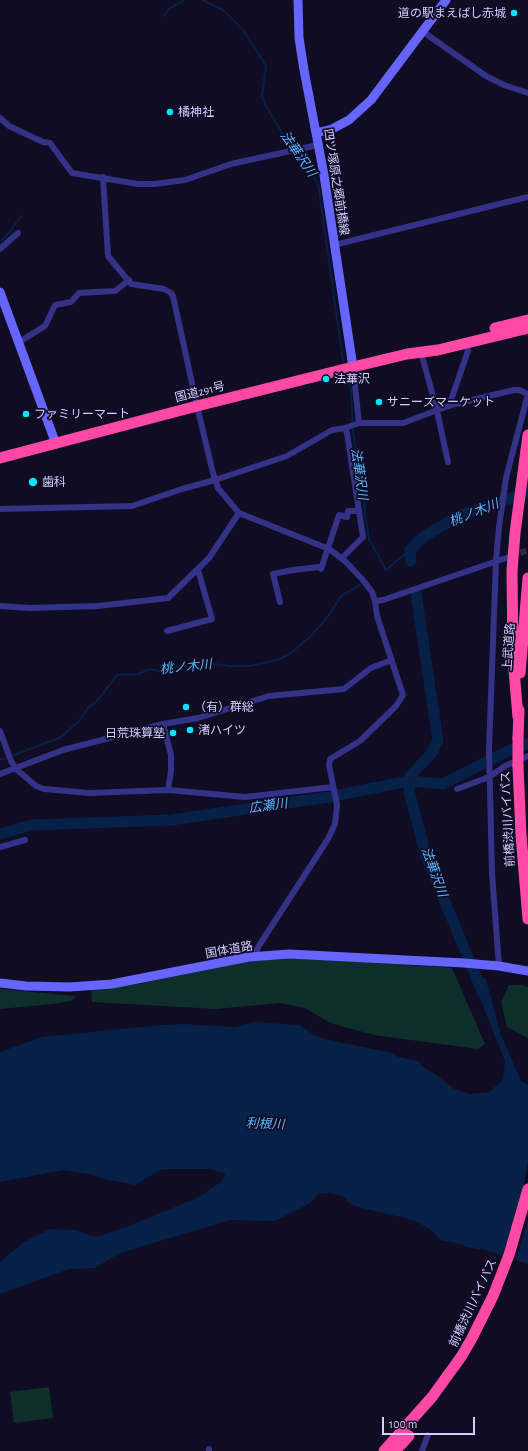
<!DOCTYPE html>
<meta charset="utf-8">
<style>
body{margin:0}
#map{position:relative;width:528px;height:1451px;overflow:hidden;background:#0f0c24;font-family:"Alegreya Sans",sans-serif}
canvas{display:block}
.scale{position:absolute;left:382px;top:1417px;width:93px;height:18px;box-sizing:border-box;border:2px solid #d3ceff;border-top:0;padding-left:5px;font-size:12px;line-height:14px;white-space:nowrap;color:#d3ceff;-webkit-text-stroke:3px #0f0c24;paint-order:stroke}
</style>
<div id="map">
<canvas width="528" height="1451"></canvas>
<div class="scale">100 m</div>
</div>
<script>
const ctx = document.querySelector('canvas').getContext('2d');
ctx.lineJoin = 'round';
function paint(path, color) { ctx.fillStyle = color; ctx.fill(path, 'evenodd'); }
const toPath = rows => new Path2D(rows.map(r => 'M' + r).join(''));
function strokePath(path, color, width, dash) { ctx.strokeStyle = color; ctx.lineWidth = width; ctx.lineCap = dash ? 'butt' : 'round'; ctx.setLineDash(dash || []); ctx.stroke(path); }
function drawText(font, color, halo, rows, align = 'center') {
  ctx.font = font + ' "Alegreya Sans","Noto Sans JP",sans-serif'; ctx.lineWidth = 3.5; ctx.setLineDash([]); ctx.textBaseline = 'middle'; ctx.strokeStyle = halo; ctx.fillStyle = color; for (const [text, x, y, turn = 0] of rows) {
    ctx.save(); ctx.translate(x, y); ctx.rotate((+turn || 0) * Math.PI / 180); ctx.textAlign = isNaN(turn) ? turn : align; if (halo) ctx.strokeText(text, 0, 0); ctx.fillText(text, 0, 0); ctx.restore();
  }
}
const green = toPath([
 [268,959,324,959,452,968,485,1044,478,1049,374,1035,330,1023,305,1008,280,1003,216,1009,92,1002,91,989,133,985,245,962],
 [509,985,523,985,528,987,528,1038,507,1027,501,1002],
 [0,989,76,996,71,1001,53,1004,0,1009],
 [49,1387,53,1418,14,1423,10,1392]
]);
const water = toPath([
 [481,976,486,980,501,1035,521,1081,528,1085,528,1264,485,1250,465,1247,461,1244,440,1240,430,1229,413,1220,358,1207,349,1203,345,1198,339,1195,329,1193,318,1194,310,1203,275,1221,230,1220,120,1253,95,1268,69,1269,0,1294,0,1262,24,1242,50,1229,74,1230,96,1237,126,1227,197,1198,221,1182,226,1174,211,1169,162,1169,135,1185,104,1179,89,1174,64,1170,0,1182,0,1052,42,1037,161,1025,185,1024,235,1027,254,1022,300,1025,315,1036,324,1039,392,1053,398,1057,418,1061,424,1068,434,1073,454,1089,470,1094,489,1092,503,1080,505,1061,484,1009,478,983]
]);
const pier = toPath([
 [528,1162,528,1220,515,1263,503,1259,523,1190]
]);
const stream = toPath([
 [203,0,223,10,244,31,266,66,262,96,265,104,286,140,318,183,343,361],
 [164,16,169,9,184,0],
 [0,241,5,238,21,216],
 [347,374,351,389,353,432,369,539,386,570,410,550],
 [14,755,61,737,79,721,88,708,98,700,117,675,138,674,151,669,161,672,178,667,195,667,208,663,229,666,250,666,280,659,291,653,313,634,329,615,341,596,360,585],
 [0,759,4,759]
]);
const river = toPath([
 [411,561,410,550,423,537,459,516,528,492],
 [416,594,438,740,431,754,411,775,409,781,409,791,426,856,484,996],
 [0,834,32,825,171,820,329,797,409,781,443,784,510,750,528,744]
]);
const streetTunnel = toPath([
 [512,556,528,550]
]);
const street = toPath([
 [422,31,486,76,504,85,528,93],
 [0,118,9,126,43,142,50,143,72,173,138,184,155,184,185,180,231,164,318,145],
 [103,177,108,256,131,284,164,289,171,293,173,296,197,406,213,473,218,488,239,513,329,549,345,561,362,579,372,592,375,601,377,616,403,695,396,706,360,741,330,759,329,765,337,805,335,824,328,839,260,944,257,949,257,957],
 [334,245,528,197],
 [0,249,18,233],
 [19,342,45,326,55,305,71,302,79,293,115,291,129,280],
 [421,352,437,411,448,462],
 [353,367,359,423],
 [449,406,468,351,466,343],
 [0,509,132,506,182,489,215,480,287,456,332,430,345,428,359,423,403,423,451,405,514,390,519,390,528,394],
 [342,558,363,537,359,511],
 [375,601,383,600,509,557],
 [280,602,273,574,293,570,319,567,321,569,339,515,347,517,348,511,359,511,347,433,345,428],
 [0,606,30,608,98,606,168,598,209,558,239,513],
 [167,631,212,619,198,570],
 [163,724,171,755,171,771,168,790],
 [0,731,11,761,16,769,36,786,44,789,89,793,168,790,245,797,333,787],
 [0,774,63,750,163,724,198,718,269,696,344,689,371,668,392,660],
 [457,789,489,777,505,766,528,756],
 [0,847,25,840],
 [499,966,492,873,489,749,496,561,499,527,506,478,528,394],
 [209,1449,209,1451],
 [422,1451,428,1435]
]);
const secondary = toPath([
 [298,0,299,38,304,70,324,175,353,367],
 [316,133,332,129,349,120,371,100,446,0],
 [0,292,56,444],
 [0,983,26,986,70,987,112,984,249,957,289,954,464,963,499,966,528,971]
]);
const highway = toPath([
 [495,328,528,320],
 [0,458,197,406,353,367,407,354,438,350,528,328],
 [520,673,528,578],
 [518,717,513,659,512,571,515,533,528,435],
 [518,738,519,710],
 [518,766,521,835,528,919],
 [384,1451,432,1397,461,1357,471,1340,493,1296,509,1255,528,1189],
 [395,1451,409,1436]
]);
const highwayBridge = toPath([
 [518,738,518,766]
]);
const markers = [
 [514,13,4,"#00e5f9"],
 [170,112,4,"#00e5f9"],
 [326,379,4,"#00e5f9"],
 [379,402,4,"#00e5f9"],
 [26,414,4,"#00e5f9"],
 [33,482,5,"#00e5f9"],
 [186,707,4,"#00e5f9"],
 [190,730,4,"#00e5f9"],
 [173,733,4,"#00e5f9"]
];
const poiNames = [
 ["道の駅まえばし赤城",506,13,"right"],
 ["橘神社",178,112],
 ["法華沢",334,379],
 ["サニーズマーケット",387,402],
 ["ファミリーマート",34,414],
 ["歯科",42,482],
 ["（有）群総",194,707],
 ["渚ハイツ",198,730],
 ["日荒珠算塾",165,733,"right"]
];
const streetNames = [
 ["四ツ塚原之郷前橋線",336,182,81],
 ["国道291号",200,392,-14],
 ["上武道路",509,647,-86],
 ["前橋渋川バイパス",508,819,-93],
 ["国体道路",229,950,-10],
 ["前橋渋川バイパス",473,1303,-65]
];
const waterNames = [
 ["法華沢川",298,154,55],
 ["法華沢川",359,474,82],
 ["桃ノ木川",474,513,-22],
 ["桃ノ木川",186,667,-6],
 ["広瀬川",268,806,-8],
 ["法華沢川",434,872,70],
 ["利根川",265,1124,2]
];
paint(green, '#0e2e2c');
paint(water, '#072047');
paint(pier, '#0f0c24');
strokePath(stream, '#072047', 2);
strokePath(river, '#072047', 11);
strokePath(streetTunnel, '#2c2945', 6, [6, 3]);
strokePath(street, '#343287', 6);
strokePath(secondary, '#6665ff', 9);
strokePath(highway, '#ff49a4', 11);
strokePath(highwayBridge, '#ff49a4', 11);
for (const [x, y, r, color] of markers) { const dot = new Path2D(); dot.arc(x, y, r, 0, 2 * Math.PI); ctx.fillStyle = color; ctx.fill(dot); strokePath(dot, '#0f0c24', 1.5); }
drawText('12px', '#d3ceff', '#0f0c24', poiNames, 'left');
drawText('12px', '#d3ceff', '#0f0c24', streetNames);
drawText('italic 13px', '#5cb7ff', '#0f0c24', waterNames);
</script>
